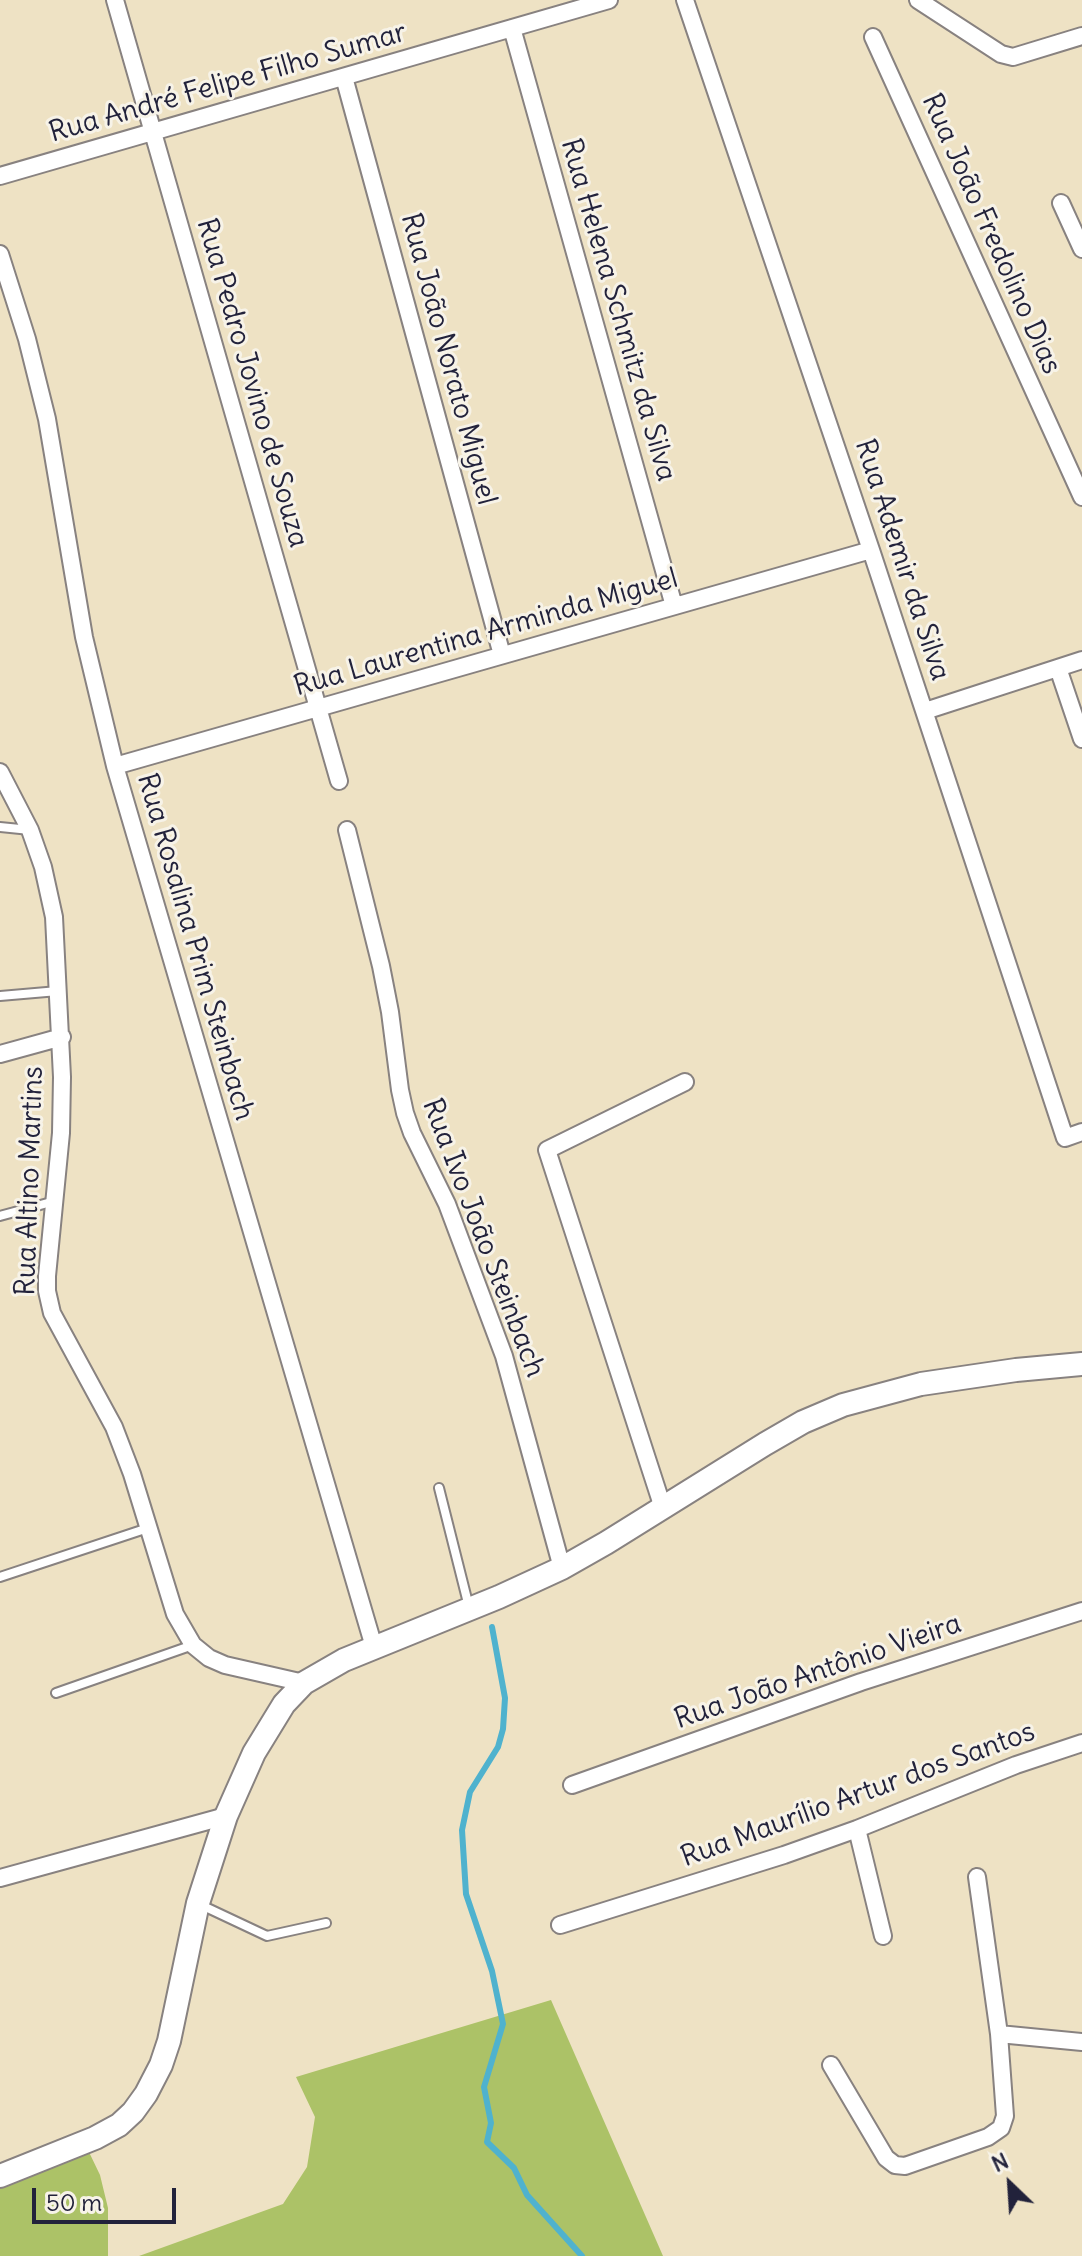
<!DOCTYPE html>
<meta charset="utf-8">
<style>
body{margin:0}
#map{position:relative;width:1082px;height:2256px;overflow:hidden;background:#eee2c4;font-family:Delius,sans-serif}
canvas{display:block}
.north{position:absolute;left:970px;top:2144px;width:80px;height:80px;-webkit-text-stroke:6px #f7f3e8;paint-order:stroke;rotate:335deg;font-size:22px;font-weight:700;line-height:32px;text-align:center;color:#22223b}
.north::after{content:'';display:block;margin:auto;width:28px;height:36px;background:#22223b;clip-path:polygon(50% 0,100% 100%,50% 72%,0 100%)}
.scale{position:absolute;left:32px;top:2188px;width:144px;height:36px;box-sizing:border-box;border:4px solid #22223b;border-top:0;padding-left:10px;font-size:24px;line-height:28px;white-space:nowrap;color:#22223b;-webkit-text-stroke:6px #f7f3e8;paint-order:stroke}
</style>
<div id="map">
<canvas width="1082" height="2256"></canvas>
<div class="north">N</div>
<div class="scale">50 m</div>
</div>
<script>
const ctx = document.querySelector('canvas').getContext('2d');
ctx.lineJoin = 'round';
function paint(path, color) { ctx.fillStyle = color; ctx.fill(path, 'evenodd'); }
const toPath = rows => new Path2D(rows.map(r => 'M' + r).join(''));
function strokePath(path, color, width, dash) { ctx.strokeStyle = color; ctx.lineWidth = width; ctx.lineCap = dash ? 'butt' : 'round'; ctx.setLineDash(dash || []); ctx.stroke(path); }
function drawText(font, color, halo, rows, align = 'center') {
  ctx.font = font + ' Delius,sans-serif'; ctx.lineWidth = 6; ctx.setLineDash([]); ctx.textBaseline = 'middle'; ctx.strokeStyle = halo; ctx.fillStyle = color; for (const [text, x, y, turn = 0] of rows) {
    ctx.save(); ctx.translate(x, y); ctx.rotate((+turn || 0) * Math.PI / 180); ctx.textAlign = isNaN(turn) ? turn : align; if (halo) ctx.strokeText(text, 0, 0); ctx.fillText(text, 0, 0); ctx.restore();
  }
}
const green = toPath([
 [551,2000,663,2256,139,2256,283,2204,307,2167,315,2117,296,2077],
 [88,2150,100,2175,108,2208,108,2256,0,2256,0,2183]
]);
const stream = toPath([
 [492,1627,505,1698,503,1729,498,1747,470,1792,462,1830,466,1894,492,1971,503,2024,484,2087,491,2123,487,2142,514,2168,527,2195,582,2256]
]);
const service = toPath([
 [0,827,30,830],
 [0,996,58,991],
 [0,1216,55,1201],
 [439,1488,469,1607],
 [0,1577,148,1528],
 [56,1693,193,1645],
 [199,1904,267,1936,326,1923]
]);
const minor = toPath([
 [115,0,339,781],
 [685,0,871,550,1065,1138,1082,1132],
 [918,0,1001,54,1013,57,1082,36],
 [512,28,674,606],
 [873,37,1082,497],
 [344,77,502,655],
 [0,176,609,0],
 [1061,203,1082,249],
 [0,254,27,339,47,419,84,637,115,766,374,1647],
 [1058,668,1082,739],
 [925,711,1082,660],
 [115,766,871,550],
 [0,772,30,830,43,867,54,917,62,1077,61,1133,47,1276,47,1291,52,1313,114,1427,132,1474,175,1614,193,1645,209,1658,225,1665,304,1683],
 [347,830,381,966,390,1012,400,1090,405,1113,412,1133,447,1204,504,1356,562,1568],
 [0,1054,62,1037],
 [663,1508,547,1150,685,1082],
 [572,1785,861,1682,1082,1611],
 [857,1829,883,1936],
 [0,1878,226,1816],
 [560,1925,784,1855,857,1829,1016,1765,1082,1743],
 [999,2034,1082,2042],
 [831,2065,886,2158,895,2165,905,2166,988,2137,1001,2128,1005,2116,999,2034,977,1877]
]);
const secondary = toPath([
 [0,2176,95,2138,119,2125,133,2112,146,2094,161,2065,169,2041,198,1903,226,1816,254,1753,284,1704,304,1683,344,1660,499,1597,562,1568,606,1543,765,1444,803,1422,843,1405,921,1384,1016,1370,1082,1364]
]);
const streetNames = [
 ["Rua André Felipe Filho Sumar",228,83,-16],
 ["Rua João Fredolino Dias",991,234,66],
 ["Rua Helena Schmitz da Silva",618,310,74],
 ["Rua João Norato Miguel",448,359,75],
 ["Rua Pedro Jovino de Souza",252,383,74],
 ["Rua Ademir da Silva",902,560,72],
 ["Rua Laurentina Arminda Miguel",486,633,-16],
 ["Rua Rosalina Prim Steinbach",195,947,74],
 ["Rua Altino Martins",30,1181,-88],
 ["Rua Ivo João Steinbach",483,1238,69],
 ["Rua João Antônio Vieira",818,1672,-19],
 ["Rua Maurílio Artur dos Santos",858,1795,-20]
];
paint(green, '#acc267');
strokePath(stream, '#4fb2ce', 6);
strokePath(service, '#888280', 12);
strokePath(minor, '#888280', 20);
strokePath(secondary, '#888280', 26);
strokePath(service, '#fff', 8);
strokePath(minor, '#fff', 16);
strokePath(secondary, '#fff', 22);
drawText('28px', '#22223b', '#f7f3e8', streetNames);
</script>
